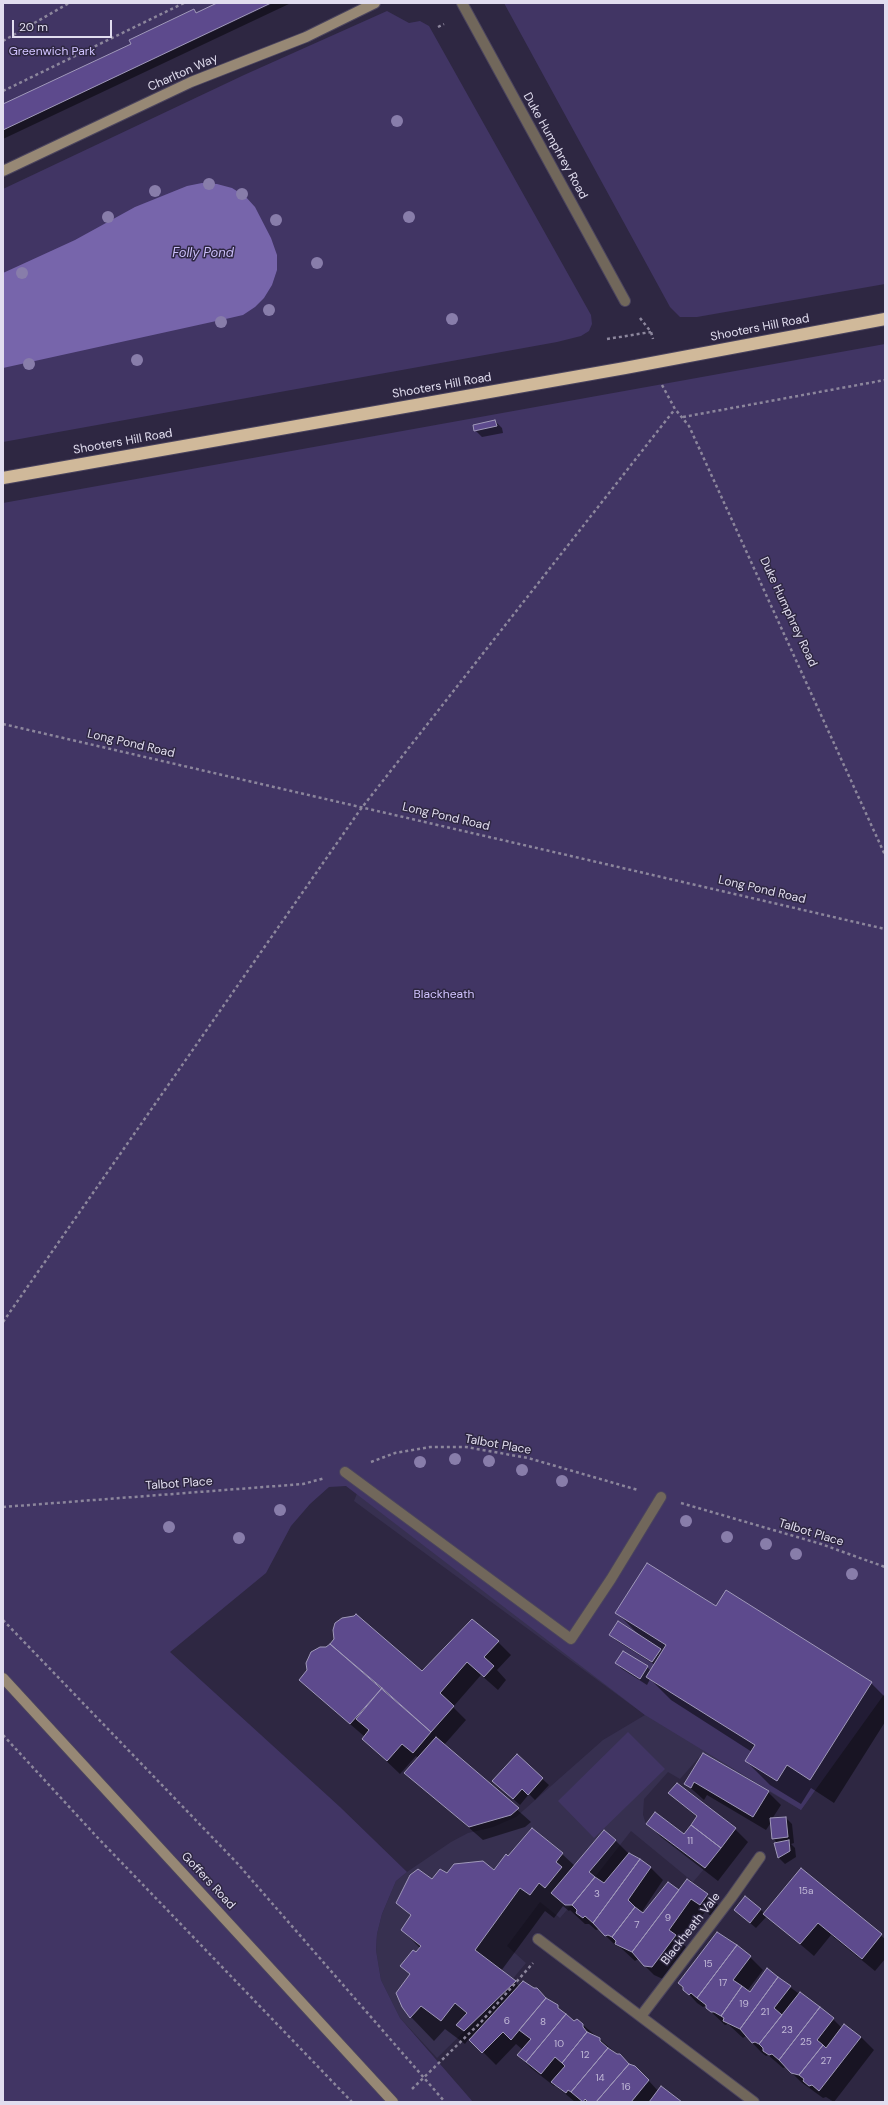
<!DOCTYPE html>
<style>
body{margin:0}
#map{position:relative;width:888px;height:2105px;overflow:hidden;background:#2e2742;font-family:"DM Sans",sans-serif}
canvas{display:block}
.frame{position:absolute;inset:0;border:4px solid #e1ddef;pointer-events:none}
.scale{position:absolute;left:12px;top:20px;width:100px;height:18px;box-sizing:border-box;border:2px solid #e1ddef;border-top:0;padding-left:5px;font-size:12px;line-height:14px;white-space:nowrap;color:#e1ddef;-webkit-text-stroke:3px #2e2742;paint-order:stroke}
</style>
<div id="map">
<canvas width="888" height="2105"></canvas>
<div class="frame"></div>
<div class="scale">20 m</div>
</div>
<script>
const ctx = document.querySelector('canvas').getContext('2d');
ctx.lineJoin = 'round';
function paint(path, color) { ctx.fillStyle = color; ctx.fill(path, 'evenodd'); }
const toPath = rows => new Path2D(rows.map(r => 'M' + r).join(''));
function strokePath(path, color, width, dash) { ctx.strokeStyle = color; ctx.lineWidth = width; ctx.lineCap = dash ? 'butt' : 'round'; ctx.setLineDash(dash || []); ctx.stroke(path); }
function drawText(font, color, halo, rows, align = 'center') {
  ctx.font = font + ' "DM Sans",sans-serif'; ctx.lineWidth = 3; ctx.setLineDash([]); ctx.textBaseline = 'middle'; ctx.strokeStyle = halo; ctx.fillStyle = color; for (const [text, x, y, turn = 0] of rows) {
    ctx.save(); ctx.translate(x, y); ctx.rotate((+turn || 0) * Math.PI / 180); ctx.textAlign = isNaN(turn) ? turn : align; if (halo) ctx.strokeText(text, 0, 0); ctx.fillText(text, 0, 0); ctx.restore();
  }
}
const built = toPath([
 [364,1476,885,1693,801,1810,703,1753,680,1779,668,1772,644,1799,643,1815,646,1824,705,1868,693,1882,631,1831,595,1877,560,1918,540,1902,507,1946,526,1963,490,2006,437,2058,400,2018,381,1980,376,1950,377,1934,382,1914,396,1881,407,1872,451,1842,468,1833,493,1827,516,1817,603,1740,645,1715,354,1501]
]);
const green = toPath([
 [3,3,274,3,3,130],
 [504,3,885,3,885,284,697,317,680,317,670,307],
 [387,11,409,23,420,21,429,26,591,315,592,324,589,331,581,336,557,342,3,442,3,189,244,75],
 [885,344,885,1693,801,1810,645,1715,346,1486,329,1487,310,1504,291,1526,266,1573,170,1652,340,1807,407,1872,396,1881,382,1914,377,1934,376,1950,381,1980,400,2018,473,2102,3,2102,3,503],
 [628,1732,665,1769,594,1838,558,1801]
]);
const water = toPath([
 [202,183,217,184,232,188,245,196,255,207,271,238,277,255,277,270,272,285,264,298,255,307,243,315,230,318,3,368,3,273,75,240,135,207,187,186]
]);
const shadow = toPath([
 [220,3,291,3,3,139,3,105,132,45,193,10,197,14],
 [495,421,502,428,503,433,482,437,475,430],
 [716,1608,871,1683,885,1697,885,1722,834,1803,811,1788,801,1804,770,1785,746,1761,752,1752,671,1700,650,1679,647,1685,622,1669,616,1663,647,1667,651,1671,655,1665,617,1641,610,1635,639,1635,617,1613],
 [498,1642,511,1655,497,1670,506,1680,498,1690,481,1675,453,1707,466,1720,444,1745,531,1822,525,1827,483,1840,405,1772,418,1758,416,1756,400,1774,363,1739,365,1737,313,1692,422,1672],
 [703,1755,768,1792,781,1805,772,1819,786,1818,792,1824,794,1843,791,1844,795,1848,796,1857,785,1864,778,1857,778,1844,773,1838,772,1821,766,1830,707,1795,704,1800,685,1783],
 [517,1756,549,1785,535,1800,529,1794,520,1805,493,1781],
 [670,1793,735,1829,748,1842,718,1881,661,1837,648,1824,684,1835,698,1818],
 [615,1840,629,1854,650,1867,663,1880,641,1913,643,1915,679,1891,688,1880,708,1895,721,1908,713,1917,705,1912,682,1943,688,1949,665,1980,654,1975,638,1959,635,1961,621,1948,615,1945,599,1929,596,1930,589,1924,585,1924,570,1910,569,1911,563,1906,554,1918,545,1911,501,1971,519,1986,537,1989,574,2022,583,2025,631,2066,630,2102,575,2102,555,2085,554,2086,531,2068,518,2055,523,2050,516,2044,496,2065,471,2040,470,2037,465,2044,445,2029,434,2041,411,2017,411,1975,402,1966,420,1948,402,1930,412,1917,397,1902,432,1880,447,1875,494,1871,508,1858,562,1854,575,1866],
 [801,1870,885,1939,885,1959,875,1971,831,1935,814,1956,767,1916,756,1928,735,1910,760,1909,765,1914],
 [750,1957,763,1970,747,1991,750,1993,767,1970,833,2019,842,2028,861,2037,874,2050,834,2102,826,2097,823,2098,801,2082,786,2067,783,2068,768,2055,766,2056,761,2052,746,2036,743,2038,728,2024,725,2025,705,2006,703,2007,697,2003,679,1983],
 [649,2081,658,2091,681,2102,632,2102]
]);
const building = toPath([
 [217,3,271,3,3,130,3,104,131,44,129,40,194,9,196,13,217,3],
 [495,420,497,426,474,431,473,425,495,420],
 [647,1563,716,1606,726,1590,872,1682,810,1780,787,1765,777,1781,745,1761,755,1745,646,1677,666,1645,615,1613,647,1563],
 [356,1614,422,1671,472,1619,499,1641,484,1657,494,1666,484,1677,467,1662,440,1693,454,1706,431,1732,330,1644,334,1639,333,1630,335,1623,342,1618,354,1616,356,1614],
 [618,1621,661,1649,652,1662,609,1635,618,1621],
 [330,1644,382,1688,350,1724,299,1680,307,1670,306,1663,311,1652,320,1647,326,1647,330,1644],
 [623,1651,648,1666,640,1679,615,1663,623,1651],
 [382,1688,431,1732,413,1753,402,1744,387,1761,362,1739,369,1730,356,1719,382,1688],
 [436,1737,519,1808,511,1815,469,1827,404,1773,436,1737],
 [703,1753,769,1791,753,1817,694,1782,691,1788,684,1784,703,1753],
 [517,1754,543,1778,528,1795,522,1789,513,1799,492,1781,517,1754],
 [677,1783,736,1828,721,1848,691,1825,697,1816,668,1793,677,1783],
 [655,1812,684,1834,691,1825,721,1848,705,1868,646,1824,655,1812],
 [786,1817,788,1837,772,1839,770,1818,786,1817],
 [532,1828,563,1853,556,1862,562,1867,545,1888,539,1883,530,1895,520,1888,475,1950,516,1981,464,2031,456,2025,467,2013,455,2003,441,2021,421,2006,410,2018,402,2007,396,1993,410,1974,400,1966,413,1950,416,1952,421,1946,401,1930,411,1915,396,1903,410,1875,418,1869,432,1879,440,1869,447,1873,454,1864,483,1861,494,1870,506,1854,508,1856,532,1828],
 [604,1830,616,1840,589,1872,595,1877,572,1905,565,1905,551,1893,604,1830],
 [789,1840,790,1851,778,1858,774,1843,789,1840],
 [629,1853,640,1859,593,1923,585,1916,583,1918,576,1913,577,1910,572,1905,595,1877,604,1883,629,1853],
 [640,1859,651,1867,628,1900,635,1907,612,1937,608,1935,605,1936,593,1923,640,1859],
 [801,1868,882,1934,862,1959,818,1923,800,1944,763,1914,801,1868],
 [687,1879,708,1894,700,1905,691,1899,669,1930,676,1935,652,1967,644,1966,632,1952,687,1879],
 [668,1882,679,1890,632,1952,615,1944,616,1941,612,1937,635,1907,643,1913,668,1882],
 [745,1896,761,1909,750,1923,734,1910,745,1896],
 [717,1932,737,1945,697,1998,691,1993,689,1995,683,1990,683,1987,678,1983,717,1932],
 [737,1945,751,1956,733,1980,742,1986,721,2016,714,2012,711,2012,706,2008,706,2005,697,1998,737,1945],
 [767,1968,778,1977,740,2029,723,2021,724,2018,721,2016,742,1986,750,1992,767,1968],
 [778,1977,791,1986,774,2008,782,2015,759,2044,755,2042,752,2043,740,2029,778,1977],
 [523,1981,534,1988,537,1988,546,1998,511,2040,503,2032,482,2053,469,2040,523,1981],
 [800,1992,820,2007,779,2060,772,2054,769,2055,763,2051,763,2048,759,2044,800,1992],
 [546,1998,558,2005,558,2008,566,2014,526,2062,517,2055,531,2039,519,2030,546,1998],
 [820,2007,834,2018,817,2040,823,2045,799,2075,791,2073,779,2060,820,2007],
 [566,2014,574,2021,577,2019,583,2024,583,2027,587,2032,562,2063,555,2057,541,2074,526,2062,566,2014],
 [844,2024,861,2037,819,2091,812,2085,809,2086,803,2081,804,2079,799,2075,823,2045,826,2048,844,2024],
 [587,2032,600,2038,600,2041,608,2048,571,2092,568,2090,566,2093,551,2082,565,2066,562,2063,587,2032],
 [608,2048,617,2054,620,2054,629,2064,596,2102,588,2102,585,2099,583,2102,571,2092,608,2048],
 [629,2064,635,2066,649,2080,631,2102,596,2102,629,2064],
 [661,2086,682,2102,649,2102,661,2086]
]);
const path = toPath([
 [438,27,444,24],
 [3,41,69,3],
 [3,91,184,3],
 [640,318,651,332,653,339],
 [607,339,651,332],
 [662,385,675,409,689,426,885,855],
 [683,417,885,380],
 [3,724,885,929],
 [3,1322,360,810,675,409],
 [371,1462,395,1453,430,1447,466,1447,528,1458,638,1490],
 [681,1503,821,1544,885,1567],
 [3,1507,303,1484,325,1478],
 [3,1620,237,1863,445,2102],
 [3,1735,97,1837,352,2102],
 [412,2089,482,2021,533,1963]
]);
const lane = toPath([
 [345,1472,571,1639,611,1579,661,1497]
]);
const street = toPath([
 [462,3,625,301],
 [538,1939,754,2102],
 [641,2016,731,1898,760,1857]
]);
const secondary = toPath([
 [3,171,191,82,306,37,375,3],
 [3,1678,393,2102]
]);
const highway = toPath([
 [3,478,625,368,885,319]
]);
const trees = [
 [397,121],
 [209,184],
 [155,191],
 [242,194],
 [108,217],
 [409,217],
 [276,220],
 [317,263],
 [22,273],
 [269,310],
 [452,319],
 [221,322],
 [137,360],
 [29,364],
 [455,1459],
 [489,1461],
 [420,1462],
 [522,1470],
 [562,1481],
 [280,1510],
 [686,1521],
 [169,1527],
 [727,1537],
 [239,1538],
 [766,1544],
 [796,1554],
 [852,1574]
];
const numberNames = [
 ["11",690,1841],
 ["15a",806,1891],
 ["3",597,1894],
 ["9",668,1918],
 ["7",637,1925],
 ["15",708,1964],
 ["17",723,1983],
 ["19",744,2004],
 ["21",765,2012],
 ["6",507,2021],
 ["8",543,2022],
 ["23",787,2030],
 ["25",806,2042],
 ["10",559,2044],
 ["12",585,2055],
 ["27",826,2061],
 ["14",600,2078],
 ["16",626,2087]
];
const parkNames = [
 ["Greenwich Park",52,52],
 ["Blackheath",444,995]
];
const streetNames = [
 ["Charlton Way",183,73,-24],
 ["Duke Humphrey Road",555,146,61],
 ["Shooters Hill Road",760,328,-11],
 ["Shooters Hill Road",442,386,-10],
 ["Shooters Hill Road",123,442,-10],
 ["Duke Humphrey Road",788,612,65],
 ["Long Pond Road",131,744,13],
 ["Long Pond Road",446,817,13],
 ["Long Pond Road",762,890,13],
 ["Talbot Place",498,1445,10],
 ["Talbot Place",179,1484,-4],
 ["Talbot Place",811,1533,17],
 ["Goffers Road",208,1881,47],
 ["Blackheath Vale",691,1929,-52]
];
const waterNames = [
 ["Folly Pond",203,254]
];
paint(built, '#373050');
paint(green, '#413564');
paint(water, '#7765ab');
paint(shadow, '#0007');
paint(building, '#5d4a8d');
strokePath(building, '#a099ba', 1);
strokePath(lane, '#4b445e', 12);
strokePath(street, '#4b445e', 12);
strokePath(secondary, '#4b445e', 12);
strokePath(highway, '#4b445e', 14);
strokePath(path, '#8c869c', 2.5, [3, 3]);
strokePath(lane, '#71675b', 10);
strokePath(street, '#71675b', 10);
strokePath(secondary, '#978875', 10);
strokePath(highway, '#d0b99a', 12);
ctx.fillStyle = '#887daa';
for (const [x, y] of trees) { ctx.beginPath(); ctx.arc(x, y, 6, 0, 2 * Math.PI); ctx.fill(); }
drawText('10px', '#c0b8d6', null, numberNames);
drawText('12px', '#d1c3ff', '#2e2742', parkNames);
drawText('12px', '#e1ddef', '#2e2742', streetNames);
drawText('italic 13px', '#cbbef9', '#2e2742', waterNames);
</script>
